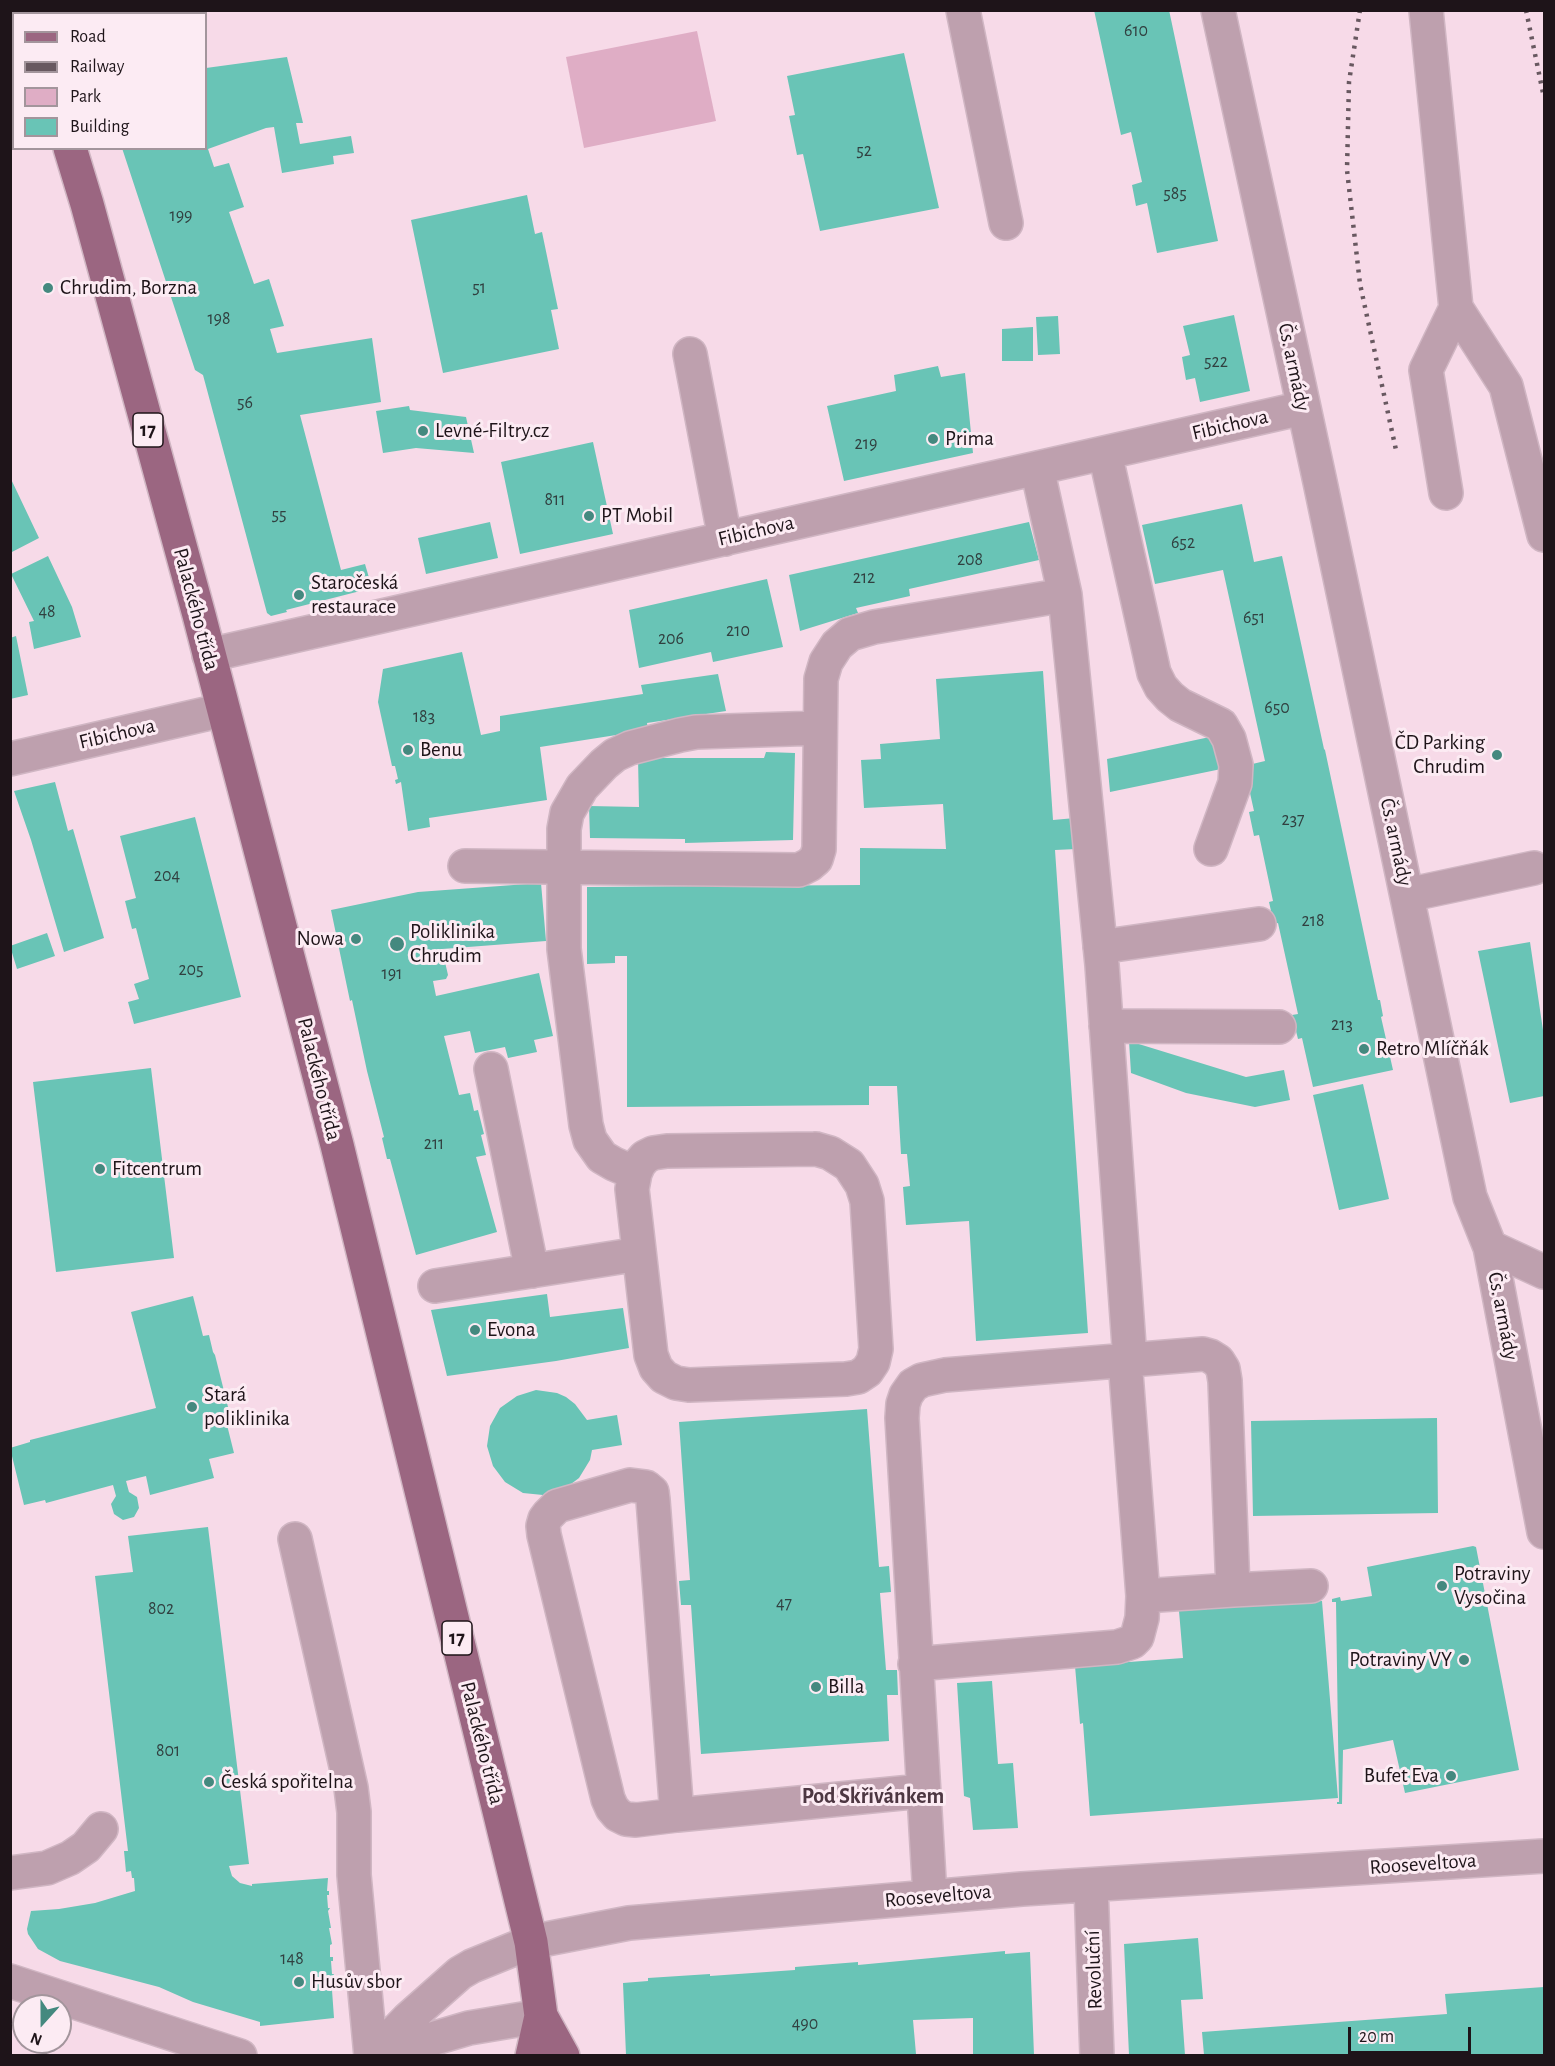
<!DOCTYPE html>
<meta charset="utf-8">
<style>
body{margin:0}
#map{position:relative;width:1555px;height:2066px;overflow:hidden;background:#f7dae8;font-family:"Alegreya Sans",sans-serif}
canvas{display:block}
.frame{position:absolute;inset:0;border:12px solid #1e1419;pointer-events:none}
.legend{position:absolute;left:12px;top:12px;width:195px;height:138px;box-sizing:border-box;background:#fcebf3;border:2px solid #a3959c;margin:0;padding:8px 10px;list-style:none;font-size:18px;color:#1e1419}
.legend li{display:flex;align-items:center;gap:12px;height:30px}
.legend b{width:30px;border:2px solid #a3959c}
.north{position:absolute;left:12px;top:1994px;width:60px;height:60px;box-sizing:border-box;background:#fcebf3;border:2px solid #a3959c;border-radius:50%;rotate:201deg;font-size:16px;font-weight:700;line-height:24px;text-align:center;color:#1e1419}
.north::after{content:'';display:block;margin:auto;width:21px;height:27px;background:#44897f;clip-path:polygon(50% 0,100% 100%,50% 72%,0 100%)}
.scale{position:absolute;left:1348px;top:2027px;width:123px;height:27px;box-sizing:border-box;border:3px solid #1e1419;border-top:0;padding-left:8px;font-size:18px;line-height:21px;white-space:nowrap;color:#1e1419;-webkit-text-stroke:4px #fcebf3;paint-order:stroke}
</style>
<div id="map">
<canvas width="1555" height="2066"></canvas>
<div class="frame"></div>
<ul class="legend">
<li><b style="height:8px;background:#9b6681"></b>Road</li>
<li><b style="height:8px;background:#685860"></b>Railway</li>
<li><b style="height:16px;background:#dfadc5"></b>Park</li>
<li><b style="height:16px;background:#69c4b6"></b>Building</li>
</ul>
<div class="north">N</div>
<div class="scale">20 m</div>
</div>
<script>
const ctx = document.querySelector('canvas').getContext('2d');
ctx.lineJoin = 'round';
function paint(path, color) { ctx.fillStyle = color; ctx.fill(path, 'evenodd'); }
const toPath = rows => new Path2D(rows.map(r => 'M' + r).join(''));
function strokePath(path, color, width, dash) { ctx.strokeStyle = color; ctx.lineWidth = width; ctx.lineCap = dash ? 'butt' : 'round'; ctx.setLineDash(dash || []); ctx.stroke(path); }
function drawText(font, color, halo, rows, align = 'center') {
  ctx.font = font + ' "Alegreya Sans",sans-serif'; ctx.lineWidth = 6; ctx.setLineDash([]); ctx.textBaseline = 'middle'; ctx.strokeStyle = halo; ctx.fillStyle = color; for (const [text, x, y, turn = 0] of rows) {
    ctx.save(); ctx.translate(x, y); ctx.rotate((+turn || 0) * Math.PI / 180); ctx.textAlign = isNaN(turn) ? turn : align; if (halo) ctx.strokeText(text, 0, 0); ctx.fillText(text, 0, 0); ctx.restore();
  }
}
const green = toPath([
 [697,31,716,121,584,148,566,57]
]);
const building = toPath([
 [87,10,162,10,163,14,88,14],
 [1094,10,1169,10,1218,241,1157,253,1147,203,1136,206,1132,185,1142,182,1131,132,1121,135],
 [904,53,939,208,820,231,803,154,797,155,789,116,795,115,787,76],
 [287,57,303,123,296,123,300,144,351,136,354,153,333,156,334,164,282,173,274,127,266,128,208,149,214,167,229,163,244,207,229,212,254,284,269,279,284,326,270,329,277,353,372,338,381,402,300,415,341,570,365,564,372,588,286,610,287,612,271,616,267,613,203,375,195,370,122,148,206,148,206,68],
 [527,195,535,234,542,232,558,309,551,310,559,349,443,373,411,220],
 [1234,315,1250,391,1200,402,1195,378,1186,380,1182,357,1190,355,1183,326],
 [1058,316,1060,354,1038,355,1036,317],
 [1033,327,1033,361,1002,361,1002,329],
 [938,366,941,377,965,373,973,453,844,481,827,406,896,391,894,375],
 [409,406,410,410,466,417,474,453,416,448,383,453,376,411],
 [593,442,613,534,520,554,501,462],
 [10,477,39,538,10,553],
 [1242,504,1254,562,1282,556,1324,749,1325,750,1378,1000,1380,1000,1383,1016,1381,1017,1393,1070,1313,1087,1302,1038,1298,1039,1292,1015,1298,1014,1278,923,1274,924,1269,902,1273,901,1259,835,1254,836,1249,812,1254,811,1244,766,1265,761,1223,570,1155,584,1142,525],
 [490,522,498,558,426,574,418,538],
 [1029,522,1039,560,909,589,910,596,856,608,858,613,800,631,789,575],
 [48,556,72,607,81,637,34,649,29,622,34,621,11,574],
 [767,579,783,647,713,662,711,652,639,668,629,610],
 [16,636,28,695,10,699,10,638],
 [462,652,481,735,500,731,500,716,643,694,641,685,718,674,726,711,647,723,648,730,540,747,547,800,429,818,430,827,408,831,401,782,396,784,395,780,398,779,395,766,392,766,378,702,383,669],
 [1043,671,1053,820,1075,818,1076,849,1055,850,1088,1333,976,1341,969,1221,906,1225,903,1187,910,1186,907,1154,901,1154,897,1086,869,1086,869,1105,627,1107,627,956,615,956,615,963,587,964,587,887,860,885,860,848,946,849,943,804,864,808,861,760,881,759,880,744,940,739,936,679],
 [1219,735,1226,768,1110,792,1107,759],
 [766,752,795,753,793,840,685,843,685,839,590,838,589,806,639,807,638,758,764,758],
 [55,782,68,831,73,829,104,938,64,952,31,840,14,791],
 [195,817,241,997,134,1024,128,1002,139,999,134,984,149,979,136,928,132,929,125,901,136,898,120,836],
 [541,883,546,941,442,949,448,975,446,979,433,981,436,996,539,973,553,1036,534,1040,537,1052,508,1058,505,1047,475,1053,470,1031,444,1036,459,1095,470,1093,474,1111,478,1110,484,1134,481,1135,486,1155,476,1157,497,1232,416,1255,390,1159,387,1159,382,1138,384,1137,367,1071,352,1000,350,1001,331,910,418,892],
 [47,933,55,956,17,969,10,946],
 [1530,942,1544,1037,1544,1096,1510,1103,1478,951],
 [1129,1041,1246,1077,1284,1070,1290,1100,1255,1107,1186,1093,1131,1073],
 [151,1068,174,1258,56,1272,33,1082],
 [1363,1084,1389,1199,1339,1210,1313,1095],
 [547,1294,550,1317,623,1308,629,1348,556,1361,447,1376,431,1310],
 [193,1296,203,1336,209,1335,213,1352,215,1355,229,1411,224,1413,234,1453,209,1459,214,1478,150,1495,146,1476,126,1481,129,1492,137,1497,139,1508,134,1517,123,1520,114,1514,111,1504,116,1496,113,1485,46,1503,45,1500,24,1505,10,1448,30,1442,30,1440,156,1408,131,1312],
 [536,1390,557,1393,566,1397,575,1404,587,1420,617,1415,622,1445,592,1450,590,1460,579,1478,563,1490,543,1495,523,1493,505,1482,493,1466,487,1446,490,1426,500,1408,517,1396],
 [867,1409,879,1567,889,1566,891,1592,880,1593,886,1670,897,1670,898,1695,887,1695,889,1741,701,1754,691,1605,681,1605,679,1581,690,1580,679,1422],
 [1437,1418,1438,1513,1253,1516,1251,1421],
 [208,1527,249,1864,229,1866,232,1876,240,1883,252,1886,252,1884,328,1878,327,1891,329,1891,329,1895,327,1895,328,1908,330,1908,328,1911,331,1928,329,1928,332,1944,330,1945,330,1957,333,1957,333,1961,331,1961,332,1974,334,1974,332,1978,332,1986,334,1986,334,1990,332,1990,334,2018,260,2026,260,2022,193,2002,159,1987,60,1961,38,1949,28,1934,27,1929,31,1911,59,1909,95,1903,135,1891,134,1878,132,1878,131,1871,126,1872,124,1851,128,1851,95,1576,133,1572,128,1536],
 [1473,1546,1476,1547,1519,1770,1405,1793,1393,1740,1343,1750,1342,1804,1337,1804,1337,1802,1339,1802,1336,1602,1332,1602,1332,1599,1340,1597,1341,1601,1372,1596,1367,1567],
 [1322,1601,1338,1798,1090,1816,1083,1723,1080,1724,1075,1666,1183,1658,1179,1611],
 [992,1681,998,1764,1013,1763,1018,1828,973,1830,970,1798,964,1796,957,1683],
 [1198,1938,1203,1999,1181,2000,1185,2055,1129,2055,1124,1944],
 [1005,1951,1005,1954,1030,1952,1034,2055,973,2055,973,2018,913,2020,916,2054,626,2055,623,1983,648,1981,648,1978,710,1974,710,1976,795,1970,795,1967,858,1962,858,1965],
 [1544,1987,1544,2055,1204,2055,1202,2032,1447,2014,1445,1994]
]);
const minor = toPath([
 [963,10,1006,223],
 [1218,10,1320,482,1470,1197,1490,1247,1544,1532],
 [1426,10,1456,308,1426,370,1446,493],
 [1456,308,1506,386,1544,535],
 [690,354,725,539],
 [1105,453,1154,673,1161,687,1170,697,1180,705,1221,725,1229,739,1236,765,1235,783,1211,849],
 [1065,595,1102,965,1130,1360],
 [209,655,1303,408],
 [10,759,223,710],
 [465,866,799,870,809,865,816,859,819,849,821,679,826,662,837,645,850,634,874,627,1065,595,1037,468],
 [1407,895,1534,868],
 [1100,947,1259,924],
 [1106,1026,1279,1027],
 [491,1069,532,1271],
 [816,1149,830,1153,849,1165,862,1185,867,1201,876,1349,873,1362,867,1371,858,1377,846,1379,689,1385,676,1383,664,1377,656,1368,651,1355,632,1189,635,1173,639,1164,645,1157,653,1153,667,1151,816,1149],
 [635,1173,614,1164,602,1157,590,1140,586,1125,564,949,564,829,567,813,582,787,604,764,615,755,630,748,680,735,696,732,820,728],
 [1490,1247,1544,1272],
 [435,1286,639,1254],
 [1125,1360,1143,1596],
 [295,1539,351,1788,354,1812,354,1875,371,2056],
 [915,1664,1117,1647,1132,1642,1137,1637,1142,1618,1143,1596,1233,1590],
 [677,1815,636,1820,626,1819,618,1815,612,1808,608,1799,544,1535,543,1526,545,1519,548,1515,557,1506,630,1485,646,1487,652,1492,653,1500,677,1815,922,1791],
 [10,1873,47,1868,70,1858,86,1847,101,1829],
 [1091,1885,1097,2056],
 [930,1897,902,1418,903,1404,906,1395,913,1385,922,1380,945,1375,1203,1354,1210,1356,1218,1361,1223,1369,1225,1381,1233,1590,1311,1586],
 [10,1981,240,2056],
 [372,2056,408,2019,460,1973,472,1966,531,1942,629,1923,1022,1889,1544,1856],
 [374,2056,469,2028,541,2016]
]);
const major = toPath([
 [27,10,28,14],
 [70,148,87,204,199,615,337,1145,531,1942,541,2016,532,2056],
 [541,2016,563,2056]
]);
const rail = toPath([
 [1360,10,1349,82,1347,170,1360,284,1396,450],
 [1526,10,1544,98]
]);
const markers = [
 [48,288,6,"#44897f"],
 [423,431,6,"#44897f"],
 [933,439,6,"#44897f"],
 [589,516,6,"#44897f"],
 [299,595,6,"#44897f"],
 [408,750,6,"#44897f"],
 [1497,755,6,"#44897f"],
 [356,939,6,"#44897f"],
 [397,944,8,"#44897f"],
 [1364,1049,6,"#44897f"],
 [100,1169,6,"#44897f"],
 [475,1330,6,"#44897f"],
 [192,1407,6,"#44897f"],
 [1442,1586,6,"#44897f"],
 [1464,1660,6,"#44897f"],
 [816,1687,6,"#44897f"],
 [1451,1776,6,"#44897f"],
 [209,1782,6,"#44897f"],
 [299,1982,6,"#44897f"]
];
const numberNames = [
 ["610",1136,31],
 ["52",864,151],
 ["585",1175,194],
 ["199",181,216],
 ["51",479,288],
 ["198",219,319],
 ["522",1216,362],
 ["56",245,403],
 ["219",866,444],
 ["811",555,500],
 ["55",279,515],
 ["652",1183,543],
 ["208",970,560],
 ["212",864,578],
 ["48",47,612],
 ["651",1254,618],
 ["210",738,631],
 ["206",671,639],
 ["650",1277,708],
 ["183",424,717],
 ["237",1293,820],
 ["204",167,876],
 ["218",1313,921],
 ["205",191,970],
 ["191",392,974],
 ["213",1342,1025],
 ["211",434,1144],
 ["47",784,1604],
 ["802",161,1609],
 ["801",168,1751],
 ["148",292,1959],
 ["490",805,2024]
];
const shields = [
 [148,430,30],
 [457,1638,30]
];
const shieldNames = [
 ["17",148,430],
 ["17",457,1638]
];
const poiNames = [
 ["Chrudim, Borzna",60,288],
 ["Levné-Filtry.cz",435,431],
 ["Prima",945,439],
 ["PT Mobil",601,516],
 ["Staročeská",311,583],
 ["restaurace",311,607],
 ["ČD Parking",1485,743,"right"],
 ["Chrudim",1485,767,"right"],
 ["Benu",420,750],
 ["Poliklinika",410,932],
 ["Chrudim",410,956],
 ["Nowa",344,939,"right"],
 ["Retro Mlíčňák",1376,1049],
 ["Fitcentrum",112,1169],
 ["Evona",487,1330],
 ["Stará",204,1395],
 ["poliklinika",204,1419],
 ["Potraviny",1454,1574],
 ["Vysočina",1454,1598],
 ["Potraviny VY",1452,1660,"right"],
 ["Billa",828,1687],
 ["Bufet Eva",1439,1776,"right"],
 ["Česká spořitelna",221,1782],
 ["Husův sbor",311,1982]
];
const streetNames = [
 ["Čs. armády",1294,367,78],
 ["Fibichova",1230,425,-13],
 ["Fibichova",756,531,-13],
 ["Palackého třída",196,609,75],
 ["Fibichova",117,734,-13],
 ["Čs. armády",1396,842,78],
 ["Palackého třída",319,1079,76],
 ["Čs. armády",1503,1316,79],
 ["Palackého třída",482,1743,76],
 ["Rooseveltova",1423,1864,-4],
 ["Rooseveltova",938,1896,-5],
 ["Revoluční",1094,1970,-92]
];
const neighbourhoodNames = [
 ["Pod Skřivánkem",873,1796]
];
paint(green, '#dfadc5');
paint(building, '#69c4b6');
strokePath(minor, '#d0b6c3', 36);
strokePath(major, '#d0b6c3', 36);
strokePath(minor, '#bea0ae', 33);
strokePath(major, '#9b6681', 33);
strokePath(rail, '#685860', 4.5, [3, 6]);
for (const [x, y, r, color] of markers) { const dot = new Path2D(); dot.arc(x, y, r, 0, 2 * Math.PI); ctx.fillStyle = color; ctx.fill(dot); strokePath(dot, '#fcebf3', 2); }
drawText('18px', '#314040', null, numberNames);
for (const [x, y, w] of shields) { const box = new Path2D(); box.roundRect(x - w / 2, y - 17, w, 34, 4.5); ctx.fillStyle = '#fcebf3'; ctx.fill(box); strokePath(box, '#1e1419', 1.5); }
drawText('bold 20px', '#1e1419', null, shieldNames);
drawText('21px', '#1e1419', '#fcebf3', poiNames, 'left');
drawText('21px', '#1e1419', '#fcebf3', streetNames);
drawText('bold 22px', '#4d3742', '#fcebf3', neighbourhoodNames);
</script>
